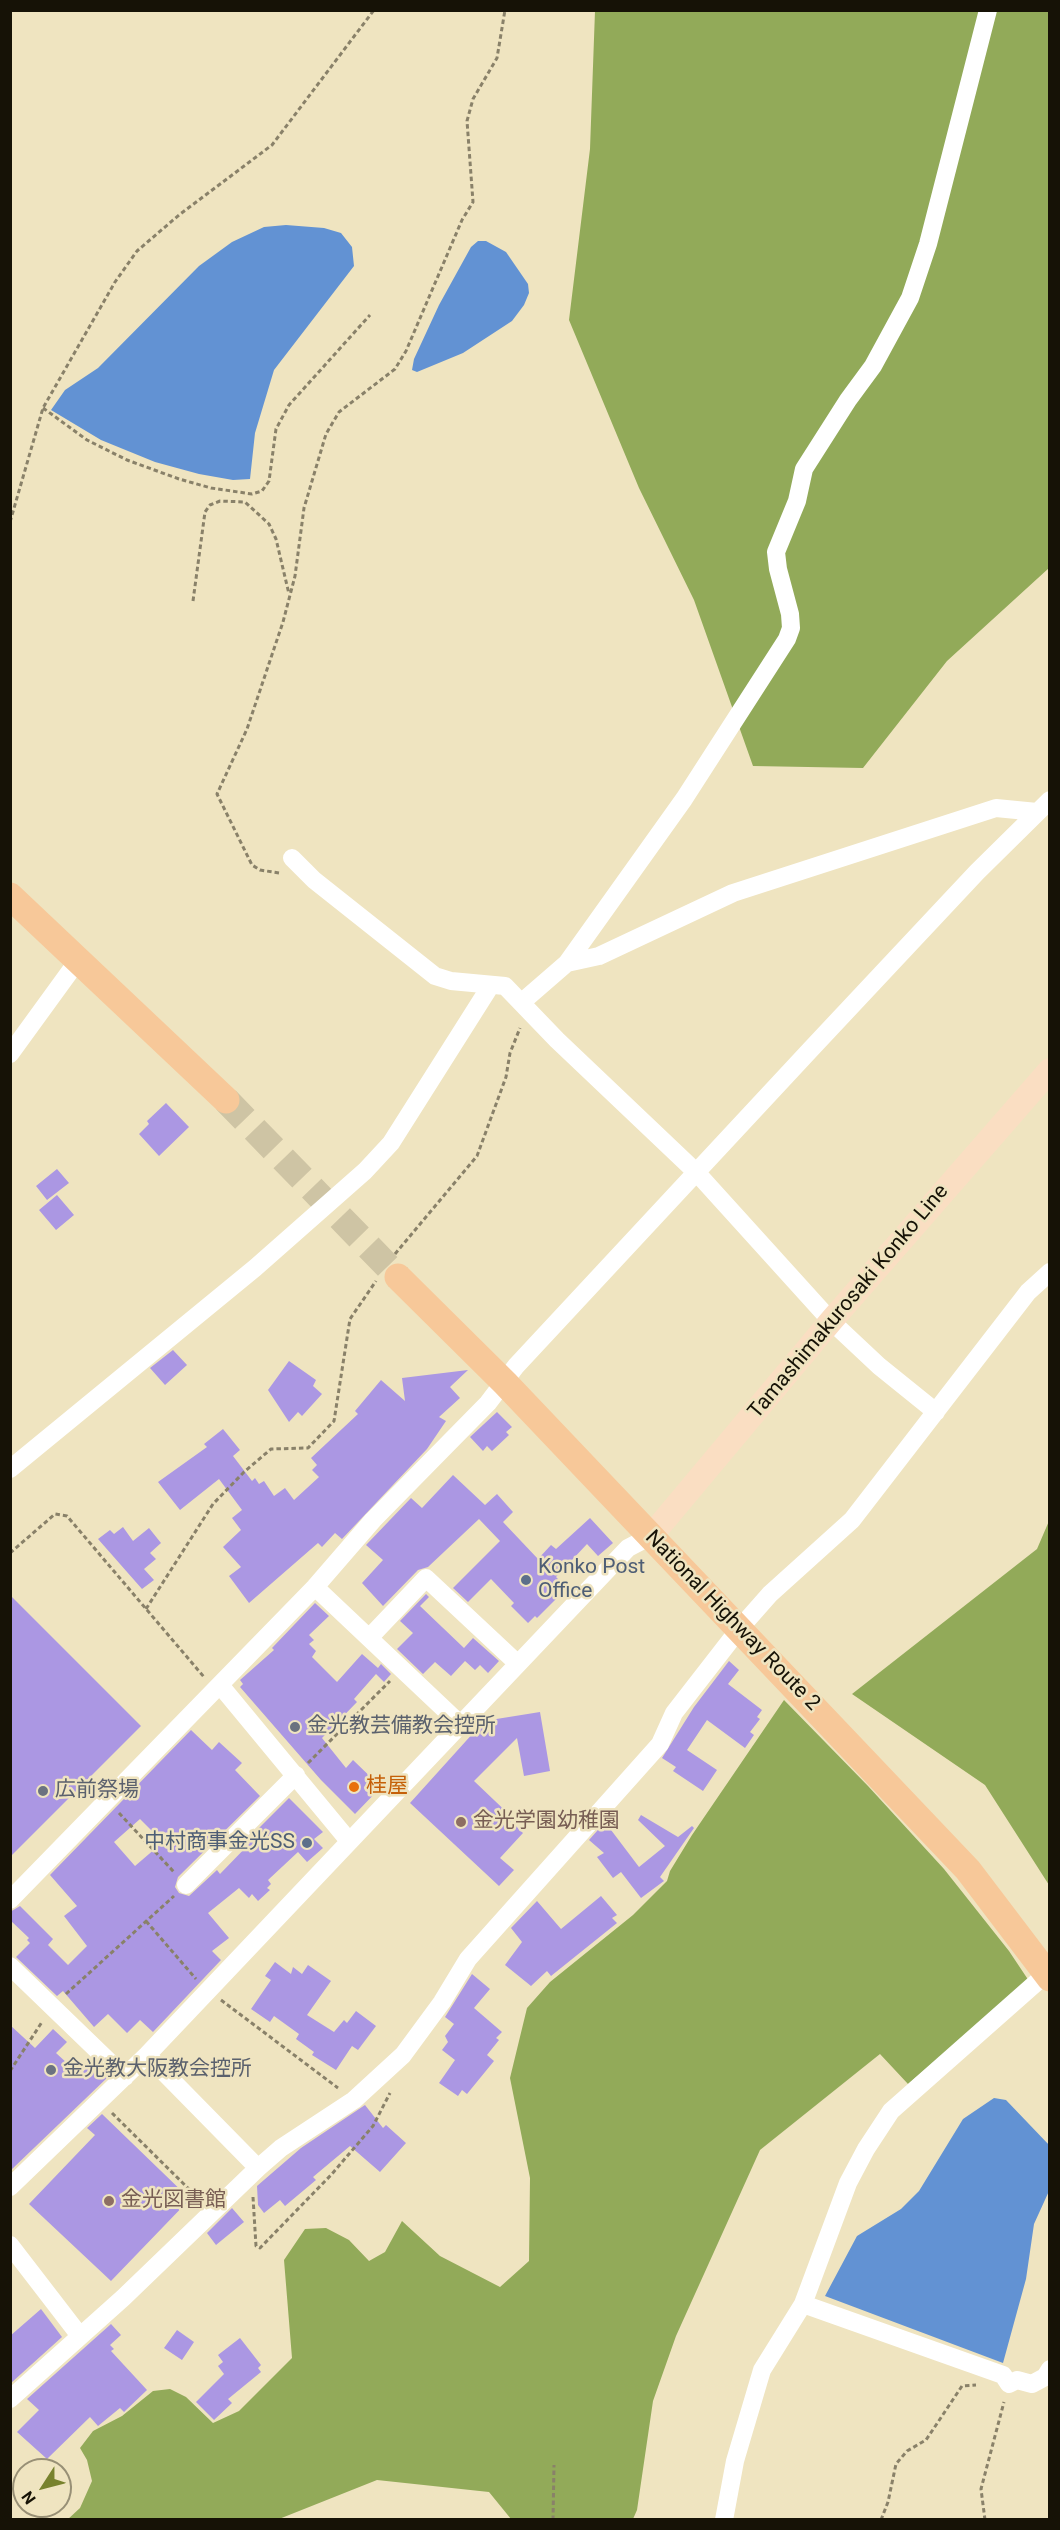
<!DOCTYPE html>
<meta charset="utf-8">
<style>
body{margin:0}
#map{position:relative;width:1060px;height:2530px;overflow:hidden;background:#efe4c0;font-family:Roboto,sans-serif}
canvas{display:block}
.frame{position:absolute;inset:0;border:12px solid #161206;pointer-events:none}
.north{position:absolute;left:12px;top:2458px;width:60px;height:60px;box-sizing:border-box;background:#efe4c0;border:2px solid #989076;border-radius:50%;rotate:234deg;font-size:16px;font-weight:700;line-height:24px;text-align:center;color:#161206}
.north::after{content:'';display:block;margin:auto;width:21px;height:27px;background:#78822e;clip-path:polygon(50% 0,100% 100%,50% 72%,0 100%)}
</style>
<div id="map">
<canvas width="1060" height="2530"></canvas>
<div class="frame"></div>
<div class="north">N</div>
</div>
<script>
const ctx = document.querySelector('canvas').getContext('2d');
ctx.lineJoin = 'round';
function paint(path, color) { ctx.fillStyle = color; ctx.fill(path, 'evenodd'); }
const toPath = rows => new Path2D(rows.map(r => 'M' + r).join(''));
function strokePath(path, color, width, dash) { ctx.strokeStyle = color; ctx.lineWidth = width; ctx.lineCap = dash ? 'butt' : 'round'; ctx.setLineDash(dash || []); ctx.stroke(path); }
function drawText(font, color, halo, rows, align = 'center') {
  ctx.font = font + ' Roboto,"Noto Sans JP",sans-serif'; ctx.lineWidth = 5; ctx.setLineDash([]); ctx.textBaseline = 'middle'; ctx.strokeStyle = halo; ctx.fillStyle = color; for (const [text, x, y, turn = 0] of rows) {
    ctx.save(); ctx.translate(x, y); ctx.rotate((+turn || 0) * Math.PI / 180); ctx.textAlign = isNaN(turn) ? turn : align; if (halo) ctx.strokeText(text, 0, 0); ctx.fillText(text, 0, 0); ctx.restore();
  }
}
const forest = toPath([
 [595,11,1049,11,1049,568,947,661,863,768,753,766,694,600,639,488,569,320,590,149],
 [1049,1521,1049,1885,985,1785,852,1694,1037,1549],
 [784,1700,868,1786,944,1869,1009,1951,1029,1981,908,2084,880,2054,760,2150,676,2336,653,2401,637,2510,633,2519,511,2519,489,2492,377,2480,279,2519,67,2520,80,2508,92,2481,87,2460,80,2448,93,2431,122,2416,153,2391,170,2389,186,2397,213,2423,239,2411,292,2358,284,2260,305,2229,326,2228,349,2240,369,2261,385,2252,402,2221,440,2256,500,2287,529,2261,530,2178,510,2078,527,2008,550,1982,633,1915,667,1881,670,1871,692,1835]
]);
const water = toPath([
 [286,225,324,228,341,233,352,247,354,266,274,370,255,433,250,479,233,480,199,474,155,462,101,440,51,410,65,390,98,368,199,266,232,242,264,227],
 [478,241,486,241,506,252,528,284,529,293,524,305,512,321,463,353,417,372,412,370,414,359,439,305,471,247],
 [994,2098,1006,2100,1050,2146,1049,2191,1034,2224,1026,2279,1003,2363,825,2296,857,2236,901,2209,919,2191,963,2119]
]);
const building = toPath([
 [166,1103,189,1127,159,1156,139,1134,149,1124,147,1121],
 [57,1169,69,1183,47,1200,36,1186],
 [57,1195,74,1215,56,1230,39,1210],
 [173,1350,187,1365,165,1385,150,1368],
 [289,1361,316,1380,313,1386,322,1394,302,1416,298,1412,289,1422,268,1390],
 [468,1370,450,1387,460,1398,439,1417,446,1421,427,1449,342,1539,335,1533,322,1547,318,1543,249,1603,229,1576,241,1567,223,1547,241,1530,232,1518,242,1510,219,1479,180,1510,158,1482,207,1447,204,1444,223,1429,240,1450,233,1456,252,1481,255,1478,259,1484,264,1481,274,1496,285,1488,294,1500,319,1477,312,1470,317,1465,311,1458,358,1414,355,1411,381,1380,405,1401,402,1378],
 [497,1412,512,1427,506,1432,509,1435,492,1451,487,1446,483,1451,470,1437],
 [453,1475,485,1505,497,1494,513,1512,503,1522,538,1559,551,1545,556,1549,590,1518,613,1543,598,1556,587,1544,556,1577,567,1588,537,1618,535,1616,528,1623,511,1606,514,1603,491,1579,468,1602,453,1588,500,1541,479,1519,428,1567,418,1570,383,1606,362,1583,383,1560,366,1545,411,1498,422,1508],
 [123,1527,133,1541,149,1528,161,1543,150,1553,156,1559,144,1569,154,1580,142,1589,98,1539,110,1530,114,1534],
 [426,1594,429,1597,420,1606,464,1648,473,1638,499,1661,488,1673,480,1665,475,1670,465,1661,451,1676,435,1662,423,1674,397,1649,413,1633,400,1621],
 [10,1595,141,1726,10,1857],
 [315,1603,329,1616,309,1635,314,1640,309,1644,316,1651,312,1657,337,1682,362,1654,378,1668,381,1664,391,1674,384,1682,376,1674,354,1699,357,1702,322,1738,346,1768,353,1760,381,1787,355,1814,321,1780,240,1687,243,1684,240,1680,274,1650,272,1648],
 [729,1661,739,1670,728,1684,762,1710,757,1717,760,1719,750,1732,754,1735,745,1748,707,1720,687,1750,717,1770,703,1791,673,1771,676,1767,662,1758,694,1707],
 [540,1712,550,1771,524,1776,517,1738,474,1781,515,1820,513,1823,523,1833,500,1858,514,1870,499,1886,410,1803,484,1721],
 [191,1730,212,1750,219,1742,242,1763,235,1770,260,1796,178,1877,175,1887,179,1893,189,1896,217,1870,220,1874,250,1843,247,1840,289,1798,323,1832,314,1839,323,1848,307,1862,298,1852,268,1880,271,1884,267,1888,270,1890,258,1901,252,1894,249,1898,239,1888,208,1913,229,1938,212,1951,221,1960,153,2032,140,2020,127,2033,108,2014,94,2027,63,1991,57,1996,16,1957,30,1943,27,1940,29,1938,10,1920,10,1912,20,1906,53,1939,48,1945,68,1965,87,1946,64,1916,77,1906,50,1875],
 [140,1819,163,1842,135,1866,114,1842],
 [641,1815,678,1837,692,1826,694,1828,660,1877,664,1881,641,1898,621,1872,613,1878,597,1857,604,1853,589,1840,605,1822,639,1867,665,1846,638,1820],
 [601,1896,617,1915,612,1918,617,1923,551,1976,547,1971,531,1986,505,1965,522,1942,511,1928,537,1901,561,1929],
 [275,1962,291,1974,293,1967,302,1974,308,1965,331,1981,307,2015,334,2032,344,2020,347,2023,356,2011,376,2026,358,2050,352,2046,336,2070,312,2055,314,2052,296,2039,299,2034,274,2016,270,2022,251,2009,271,1980,265,1976],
 [472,1974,490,1989,474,2008,502,2032,496,2038,499,2040,487,2055,494,2061,467,2094,462,2090,458,2096,439,2083,455,2060,442,2050,448,2042,445,2036,454,2024,445,2017],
 [10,2025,35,2048,53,2029,67,2042,56,2053,80,2075,92,2062,108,2077,10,2171],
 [365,2105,383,2128,386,2125,406,2143,380,2172,350,2146,313,2177,316,2180,285,2206,280,2200,264,2213,258,2205,257,2186,301,2148],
 [102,2114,190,2199,111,2281,29,2204,95,2135,87,2128],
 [232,2208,244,2222,216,2245,207,2233],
 [41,2309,62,2337,11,2383,10,2336],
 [111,2324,121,2335,110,2345,114,2349,111,2351,147,2390,124,2412,120,2408,98,2426,90,2417,47,2459,17,2432,39,2410,27,2399],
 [177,2330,194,2342,182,2360,164,2348],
 [240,2338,261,2365,258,2368,261,2372,228,2399,232,2403,214,2420,196,2402,224,2374,218,2366,223,2362,218,2355]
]);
const highwayTunnel = toPath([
 [226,1100,398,1277]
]);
const path = toPath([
 [43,408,87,440,127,460,179,479,211,488,252,494,262,491,269,481,276,429,289,405,370,315],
 [10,522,43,408,115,282,137,251,179,215,272,145,374,10],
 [193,601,205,512,210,505,220,501,245,502,269,524,276,539,289,594],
 [279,873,260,870,252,865,217,794,247,729,283,622,295,576,304,508,326,434,339,412,395,369,406,351,462,220,473,202,467,121,473,99,497,58,505,10],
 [395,1254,477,1156,506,1077,510,1053,520,1028],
 [10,1553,55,1514,67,1516,204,1677],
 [146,1609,213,1504,244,1472,271,1449,308,1448,334,1421,350,1319,376,1281],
 [308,1763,390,1681],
 [119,1813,174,1872],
 [146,1921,196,1979],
 [66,1994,174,1896],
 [221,2000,338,2088],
 [10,2071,42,2022],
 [112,2113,199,2199],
 [253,2197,256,2246,260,2248,331,2175,373,2126,390,2093],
 [553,2520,554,2465],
 [881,2520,888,2502,896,2464,907,2451,926,2440,962,2386,976,2385],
 [985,2520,981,2489,1004,2402]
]);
const minor = toPath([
 [292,858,314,880,435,976,451,981,505,986,557,1040,697,1173,831,1321,879,1366,936,1412],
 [567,963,599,956,733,893,996,808,1037,812],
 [522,1002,567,963,684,799,787,639,791,628,790,614,778,569,776,552,797,501,804,469,848,400,873,366,910,298,928,244,988,10],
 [10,1054,79,959],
 [10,1469,255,1268,365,1171,391,1143,491,985],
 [315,1587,460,1724],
 [369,1638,426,1578,518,1664],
 [220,1685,349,1841],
 [186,1885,296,1775],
 [10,1900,315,1587,373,1520,488,1403,516,1366,811,1049,977,872,1050,800],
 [10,1966,125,2077],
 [147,2055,258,2168],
 [10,2187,147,2055,628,1548,651,1536],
 [10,2245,80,2336],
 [803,2304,1003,2375,1009,2384,1017,2380,1032,2384,1045,2377,1050,2369],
 [10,2399,123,2298,258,2168,281,2148,354,2100,403,2055,442,2002,468,1959,660,1744,674,1713,740,1628,770,1594,852,1520,1028,1292,1050,1272],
 [724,2520,735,2461,762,2370,803,2304,848,2183,866,2149,891,2111,1046,1974]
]);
const major = toPath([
 [651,1536,831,1321,1050,1070]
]);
const highway = toPath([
 [10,896,226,1100],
 [398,1277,505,1383,968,1870,1050,1978]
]);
const markers = [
 [526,1580,6,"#5c6f8a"],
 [295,1727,6,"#6b7280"],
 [354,1787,6,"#e8710a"],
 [43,1791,6,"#6b7280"],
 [461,1822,6,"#8d6e63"],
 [307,1843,6,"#5c6f8a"],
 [51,2070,6,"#6b7280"],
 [109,2201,6,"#8d6e63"]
];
const streetNames = [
 ["Tamashimakurosaki Konko Line",849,1302,-50],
 ["National Highway Route 2",732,1621,46]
];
const serviceNames = [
 ["Konko Post",538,1568],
 ["Office",538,1592],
 ["中村商事金光SS",295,1843,"right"]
];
const worshipNames = [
 ["金光教芸備教会控所",307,1727],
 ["広前祭場",55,1791],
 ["金光教大阪教会控所",63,2070]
];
const foodNames = [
 ["桂屋",366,1787]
];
const educationNames = [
 ["金光学園幼稚園",473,1822],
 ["金光図書館",121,2201]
];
paint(forest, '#92aa59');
paint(water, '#6292d3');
paint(building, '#ab97e3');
strokePath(highwayTunnel, '#cec4a4', 27, [27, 14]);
strokePath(path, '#898169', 3, [4.5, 3]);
strokePath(minor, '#fff', 18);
strokePath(major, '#fadec2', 24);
strokePath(highway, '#f7c899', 27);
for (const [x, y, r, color] of markers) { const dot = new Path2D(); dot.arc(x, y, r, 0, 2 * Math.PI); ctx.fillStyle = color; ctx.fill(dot); strokePath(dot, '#efe4c0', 2); }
drawText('21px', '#161206', '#efe4c0', streetNames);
drawText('21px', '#4e5e75', '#efe4c0', serviceNames, 'left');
drawText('21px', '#5b616d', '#efe4c0', worshipNames, 'left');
drawText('21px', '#c56008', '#efe4c0', foodNames, 'left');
drawText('21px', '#785e54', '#efe4c0', educationNames, 'left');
</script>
